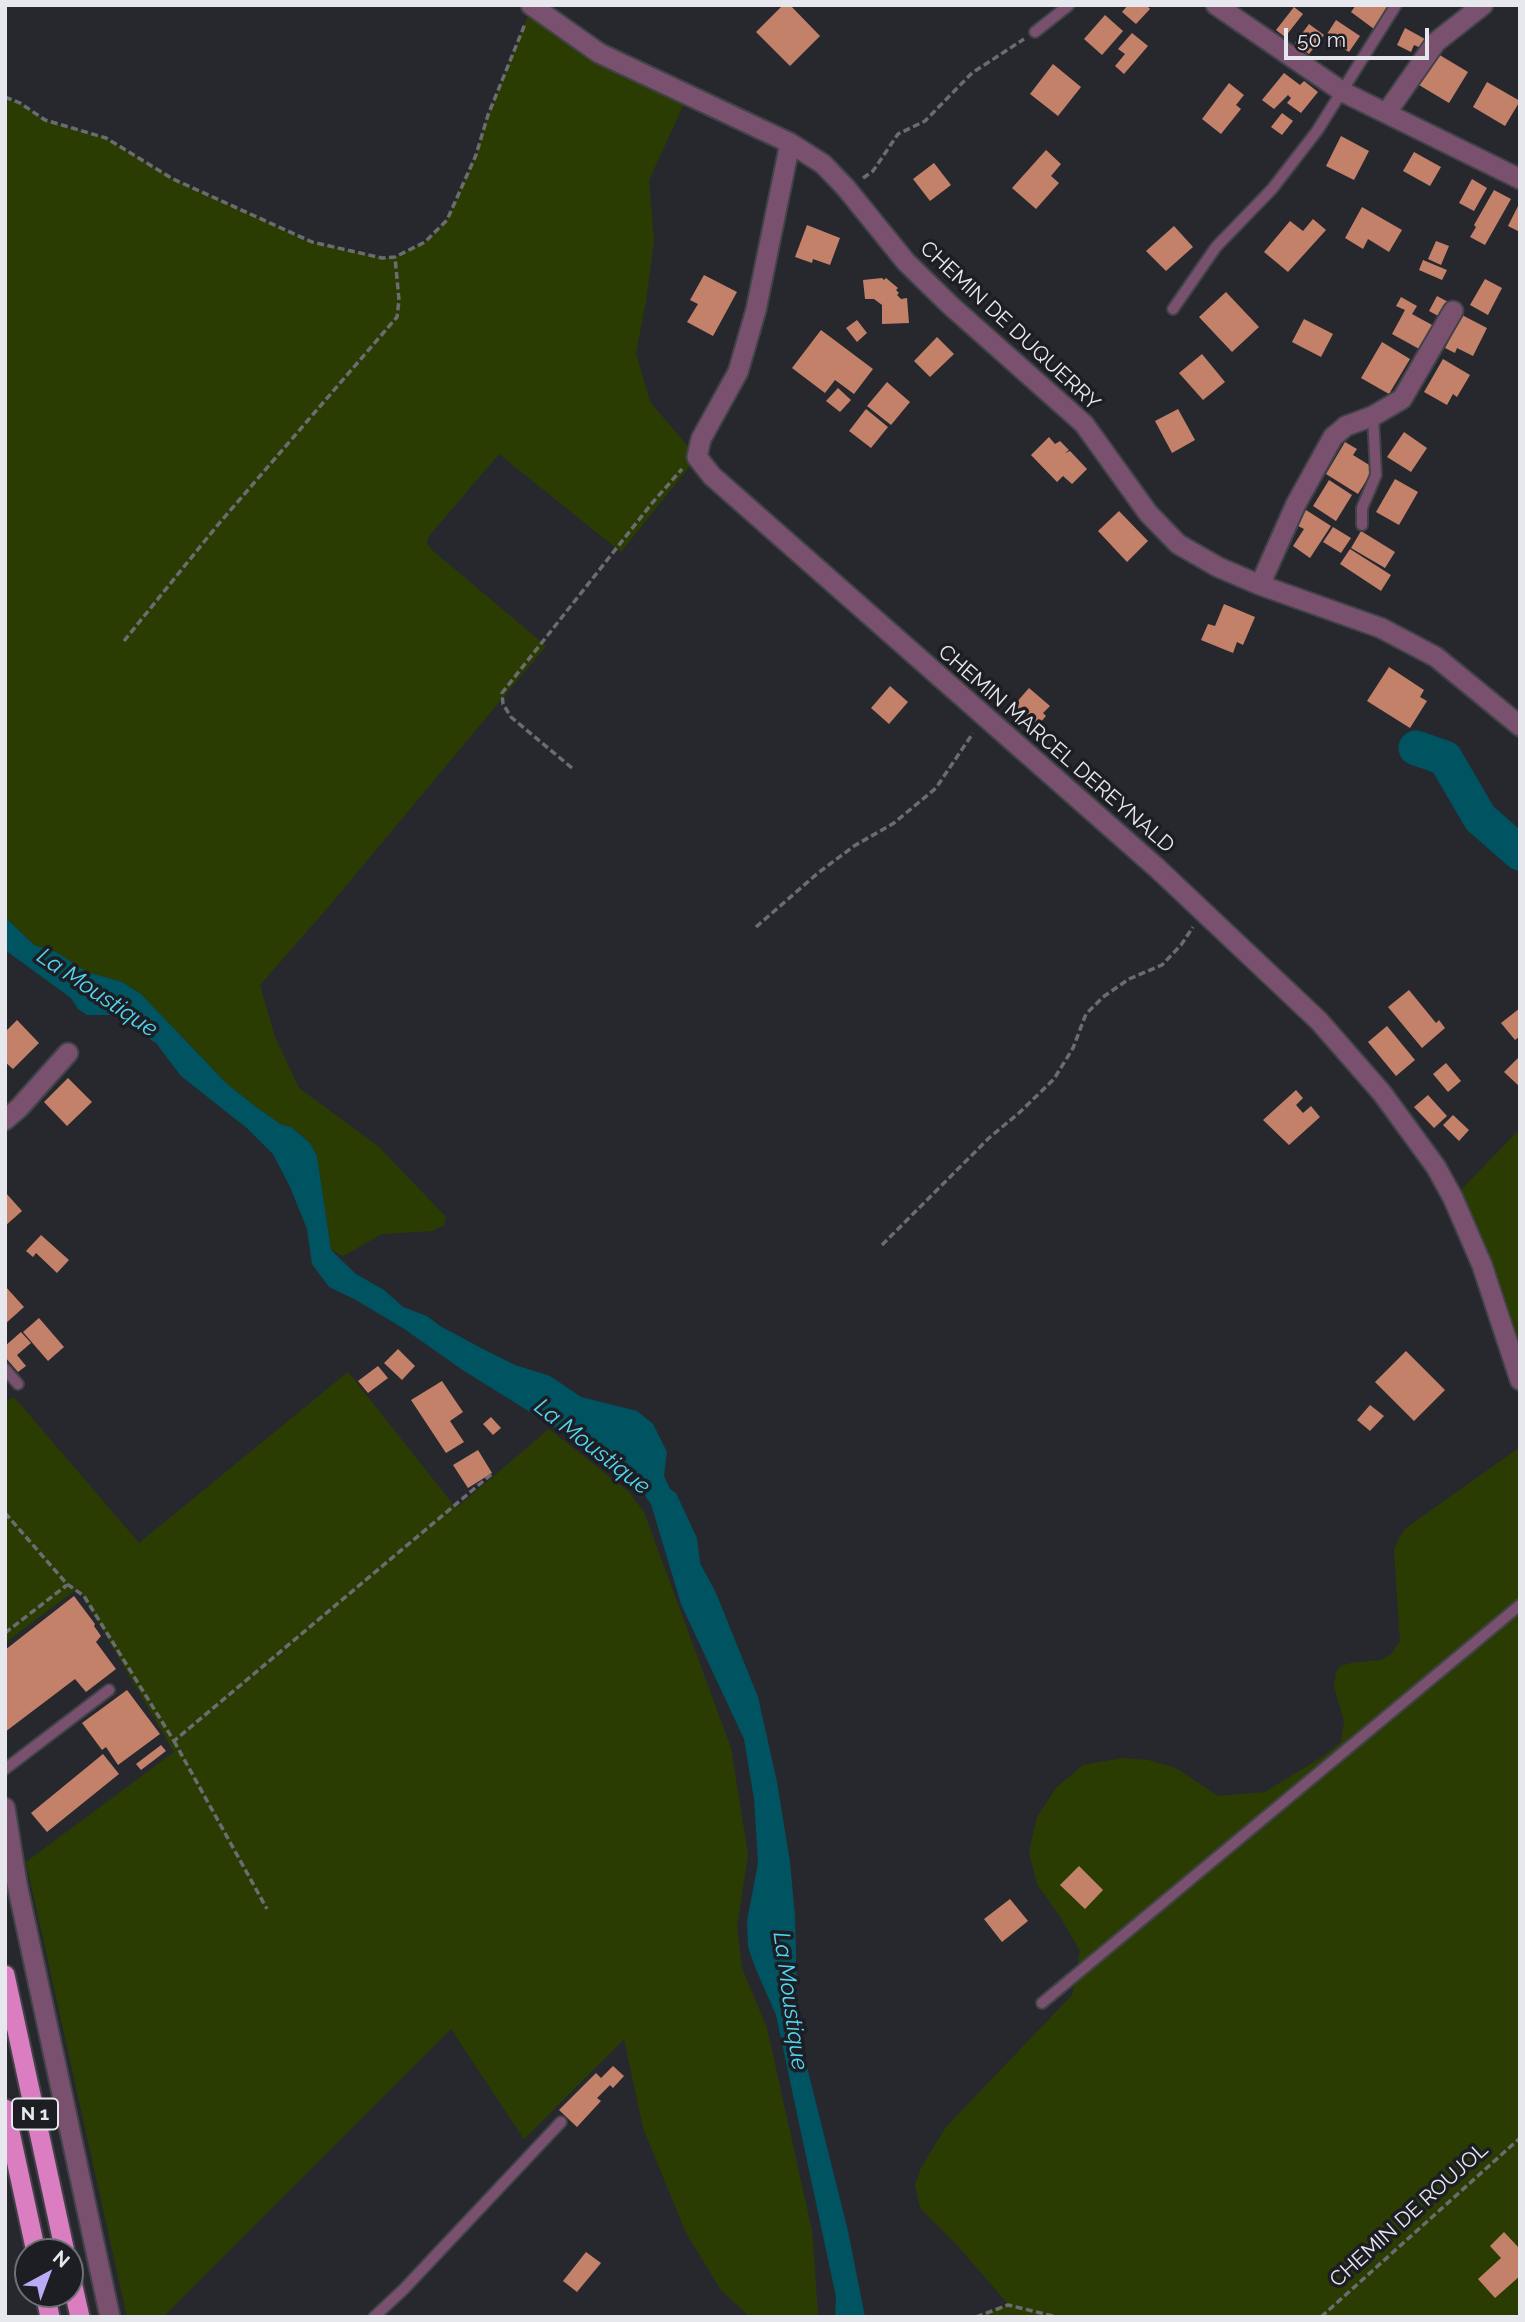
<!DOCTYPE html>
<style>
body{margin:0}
#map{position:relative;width:1525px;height:2322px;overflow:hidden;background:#27282e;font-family:Raleway,sans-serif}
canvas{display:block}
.frame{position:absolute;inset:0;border:7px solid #e7e8ed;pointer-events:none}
.north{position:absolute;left:14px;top:2238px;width:70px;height:70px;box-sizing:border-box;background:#1d1e24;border:2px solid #6e6f74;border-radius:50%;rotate:41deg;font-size:19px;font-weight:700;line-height:28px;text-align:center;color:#e7e8ed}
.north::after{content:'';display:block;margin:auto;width:24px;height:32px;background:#bbaaf6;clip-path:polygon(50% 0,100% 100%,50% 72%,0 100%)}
.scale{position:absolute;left:1284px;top:28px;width:145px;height:32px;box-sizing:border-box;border:4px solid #e7e8ed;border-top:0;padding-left:9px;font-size:21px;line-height:24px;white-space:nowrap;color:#e7e8ed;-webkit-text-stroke:5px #1d1e24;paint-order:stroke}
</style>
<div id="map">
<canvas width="1525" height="2322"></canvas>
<div class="frame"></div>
<div class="north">N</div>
<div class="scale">50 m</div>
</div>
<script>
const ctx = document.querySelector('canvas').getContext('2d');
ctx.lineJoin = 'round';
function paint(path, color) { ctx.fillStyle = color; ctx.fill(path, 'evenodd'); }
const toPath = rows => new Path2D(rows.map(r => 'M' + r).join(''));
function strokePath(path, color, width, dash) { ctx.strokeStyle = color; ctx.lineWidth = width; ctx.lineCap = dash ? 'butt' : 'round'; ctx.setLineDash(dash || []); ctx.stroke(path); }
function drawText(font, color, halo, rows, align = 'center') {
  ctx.font = font + ' Raleway,sans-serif'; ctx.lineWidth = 7; ctx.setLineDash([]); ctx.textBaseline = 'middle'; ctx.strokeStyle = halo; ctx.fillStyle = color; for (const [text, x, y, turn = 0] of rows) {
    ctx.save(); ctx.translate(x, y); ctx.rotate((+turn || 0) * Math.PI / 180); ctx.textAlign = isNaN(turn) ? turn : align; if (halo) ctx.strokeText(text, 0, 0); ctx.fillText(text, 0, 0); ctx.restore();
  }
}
const green = toPath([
 [532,6,688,95,649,180,654,241,646,301,636,353,650,402,697,457,621,552,499,454,428,537,427,543,432,550,546,646,330,905,260,985,275,1037,299,1088,379,1147,446,1217,444,1225,433,1231,382,1234,343,1256,331,1250,317,1156,310,1143,291,1127,282,1125,259,1109,227,1084,141,994,122,982,87,972,56,952,34,945,5,917,5,97,20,103,45,120,106,138,177,181,312,242,382,258,395,257,425,242,447,220,476,155,488,115],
 [1520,1129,1520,1380,1453,1198],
 [348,1372,456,1508,549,1429,629,1492,644,1512,731,1748,748,1855,737,1927,742,1968,767,2028,812,2231,818,2314,816,2317,750,2317,721,2290,686,2233,643,2128,624,2039,524,2139,451,2029,163,2317,127,2317,26,1862,174,1752,78,1588,5,1643,5,1402,14,1397,139,1543],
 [1520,1447,1520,2317,976,2317,1008,2304,957,2245,920,2208,915,2185,921,2168,946,2127,1072,1995,1080,1951,1061,1918,1037,1884,1029,1852,1037,1817,1056,1788,1083,1765,1123,1758,1148,1760,1176,1768,1218,1796,1265,1792,1322,1757,1341,1742,1344,1721,1334,1687,1336,1672,1341,1666,1351,1663,1381,1660,1391,1654,1400,1641,1394,1549,1399,1538,1406,1528]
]);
const water = toPath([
 [5,917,34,945,56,952,87,972,122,982,141,994,227,1084,259,1109,282,1125,291,1127,310,1143,317,1156,331,1250,356,1274,384,1290,403,1307,427,1316,440,1326,483,1349,515,1365,550,1376,581,1397,637,1411,653,1424,667,1452,664,1476,670,1489,676,1493,697,1538,700,1563,716,1593,758,1697,777,1782,790,1862,795,1916,798,2031,848,2231,865,2317,835,2317,836,2297,776,2015,755,1967,748,1947,747,1921,758,1863,754,1799,744,1739,681,1604,651,1504,639,1488,577,1441,464,1371,403,1328,354,1299,329,1287,312,1264,307,1229,290,1187,273,1154,248,1129,181,1076,156,1043,113,1015,87,1015,78,1009,71,998,5,950]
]);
const river = toPath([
 [1416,748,1445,758,1480,818,1520,853]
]);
const building = toPath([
 [783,5,790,5,820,36,790,66,756,32],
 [1128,5,1146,5,1150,9,1136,24,1122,12],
 [1356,5,1391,5,1374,29,1351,12],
 [1294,7,1303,14,1285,37,1276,30],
 [1105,15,1123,31,1102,55,1084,39],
 [1336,20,1360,36,1349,52,1333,42,1335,39,1327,34],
 [1309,24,1324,35,1309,54,1295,43],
 [1405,28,1425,39,1421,48,1414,45,1411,52,1397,45],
 [1132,33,1148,46,1124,74,1115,66,1125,54,1118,49],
 [1438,54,1468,72,1449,103,1419,85],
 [1053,64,1081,87,1058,116,1030,94],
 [1284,73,1300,85,1304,81,1318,92,1301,113,1287,103,1291,98,1288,95,1274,109,1262,100],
 [1487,82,1520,101,1505,126,1473,107],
 [1229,83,1244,95,1236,105,1241,109,1221,134,1202,119],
 [1282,113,1293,121,1282,135,1271,127],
 [1341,136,1369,151,1354,180,1326,166],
 [1046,150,1061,164,1051,176,1059,183,1036,209,1012,188],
 [1414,152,1441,167,1430,186,1403,171],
 [934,163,951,185,930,201,913,179],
 [1472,179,1487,188,1474,211,1459,203],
 [1494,190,1511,199,1485,245,1470,237,1476,227,1474,225],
 [1520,202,1520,232,1508,226],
 [1362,207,1402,230,1389,252,1368,239,1363,249,1345,238],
 [1313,219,1326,230,1288,272,1264,252,1290,221,1303,231],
 [807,225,840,238,830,265,813,259,812,263,795,257],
 [1174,226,1193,247,1166,271,1146,251],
 [1436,241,1449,246,1441,265,1428,259],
 [1423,260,1447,270,1442,280,1419,270],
 [704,275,737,292,713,336,687,322,698,304,690,300],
 [882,278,884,280,886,278,898,288,896,290,899,293,897,295,901,299,907,298,909,323,882,324,882,305,874,299,865,299,863,280],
 [1485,279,1502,288,1488,315,1470,305],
 [1226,292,1259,327,1232,352,1199,317],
 [1437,296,1452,304,1444,319,1429,311],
 [1401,297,1417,306,1412,314,1434,326,1421,350,1392,334,1405,310,1396,306],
 [1462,315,1487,328,1473,356,1457,348,1455,353,1445,348],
 [1304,319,1333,334,1321,357,1292,342],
 [857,320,867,333,857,342,846,328],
 [821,330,873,369,854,394,835,380,825,393,792,368],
 [937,337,954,354,930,377,914,361],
 [1382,342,1410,359,1389,394,1361,378],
 [1202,354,1225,382,1203,400,1179,373],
 [1443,359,1470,375,1457,397,1453,394,1447,405,1424,392],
 [887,382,910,402,891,425,867,406],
 [838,388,851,400,840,412,826,401],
 [866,409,888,427,871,448,849,431],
 [1178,409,1195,440,1172,453,1155,421],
 [1404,432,1427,448,1411,472,1387,457],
 [1049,437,1055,444,1060,441,1069,450,1065,453,1070,451,1087,469,1072,484,1063,476,1057,482,1031,455],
 [1345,442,1357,449,1353,455,1374,468,1358,494,1326,474],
 [1395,479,1418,492,1399,525,1376,512],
 [1329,480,1352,495,1336,521,1313,506],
 [1306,510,1331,526,1310,558,1293,546,1304,529,1296,525],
 [1119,511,1148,541,1127,562,1098,531],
 [1333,527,1351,538,1341,553,1323,542],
 [1361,531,1395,552,1385,568,1351,548],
 [1350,549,1391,575,1381,591,1340,564],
 [1224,604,1255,617,1243,645,1237,642,1233,653,1201,640,1208,624,1215,626],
 [1389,667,1424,690,1420,697,1427,701,1410,728,1367,701],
 [890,686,908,702,889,724,871,708],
 [1029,688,1050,706,1043,713,1046,716,1032,732,1009,711],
 [1409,990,1436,1023,1439,1020,1445,1028,1422,1048,1388,1007],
 [1520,1008,1520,1036,1515,1040,1501,1023],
 [17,1020,39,1043,13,1069,5,1062,5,1032],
 [1387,1026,1415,1060,1396,1076,1368,1042],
 [1520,1056,1520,1087,1504,1072],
 [1446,1063,1461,1081,1448,1092,1433,1074],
 [68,1078,92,1102,67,1126,44,1102],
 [1296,1090,1303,1098,1296,1105,1303,1113,1311,1106,1320,1117,1289,1145,1263,1120],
 [1428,1095,1447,1116,1434,1128,1414,1107],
 [1453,1115,1469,1130,1459,1141,1443,1125],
 [5,1192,22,1211,5,1226],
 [41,1235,69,1260,57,1273,36,1253,33,1257,26,1251],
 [5,1286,24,1307,5,1324],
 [39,1318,64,1347,48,1361,23,1332],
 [21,1332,31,1343,17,1355,26,1366,18,1372,5,1357,5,1346],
 [398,1349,415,1366,402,1380,384,1363],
 [1406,1351,1445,1390,1414,1421,1375,1382],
 [378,1366,388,1378,368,1393,358,1381],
 [442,1381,463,1412,450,1421,464,1442,446,1453,411,1400],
 [1370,1405,1384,1416,1370,1431,1357,1420],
 [491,1417,501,1428,493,1435,483,1424],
 [478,1450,492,1473,468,1488,453,1465],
 [74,1596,95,1624,94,1626,101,1636,96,1642,116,1669,86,1692,75,1679,5,1732,5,1650],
 [127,1690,160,1734,118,1765,106,1747,102,1750,82,1723],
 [161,1745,166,1751,141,1770,136,1764],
 [103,1754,119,1774,47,1832,31,1813],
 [1079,1866,1103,1890,1085,1909,1060,1885],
 [1010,1899,1028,1921,1002,1942,984,1919],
 [613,2066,624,2076,613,2088,610,2085,597,2098,601,2101,577,2127,559,2110,596,2073,601,2078],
 [1504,2232,1520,2249,1520,2276,1495,2298,1478,2279,1501,2258,1490,2246],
 [586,2252,601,2263,577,2292,563,2281]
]);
const path = toPath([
 [5,97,20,103,45,120,106,138,173,179,312,242,382,258,395,257,425,242,447,220,476,155,488,115,525,24],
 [863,178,873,171,898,134,925,121,972,73,1024,39],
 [124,641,216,527,397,317,399,300,395,257],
 [572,768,511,717,503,704,502,693,653,502,682,469],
 [756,927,818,873,854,846,894,823,936,788,973,733],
 [882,1245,989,1138,1020,1112,1054,1079,1073,1048,1086,1014,1103,997,1129,979,1162,965,1181,945,1193,927],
 [5,1513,67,1584,84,1596,174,1741,493,1473],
 [5,1633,67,1585],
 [174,1741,267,1909],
 [976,2317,1008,2305,1057,2317],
 [1321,2317,1520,2138]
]);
const service = toPath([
 [1035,32,1069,5],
 [1173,309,1216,247,1272,189,1317,131,1396,5],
 [1362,525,1362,508,1376,475,1373,416],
 [5,1369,18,1384],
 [5,1769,109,1690],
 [1042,2003,1520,1605],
 [374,2317,404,2289,561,2122]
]);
const minor = toPath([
 [531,5,599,53,790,143,823,164,846,188,906,262,950,305,1084,424,1148,513,1178,544,1218,567,1260,585,1381,628,1436,657,1520,726],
 [1216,5,1343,92,1520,179],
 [1387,112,1436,42,1483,5],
 [790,143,756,310,738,372,701,439,697,457,712,476,1157,868,1319,1021,1382,1093,1436,1167,1453,1198,1482,1265,1520,1380],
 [1260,585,1296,504,1333,437,1346,426,1373,416,1402,399,1453,311],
 [5,1120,19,1108,68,1053],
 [5,1808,17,1884,110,2317]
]);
const trunk = toPath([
 [5,1975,65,2252],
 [5,2109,36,2252],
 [70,2273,80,2317],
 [45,2294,50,2317]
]);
const shields = [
 [35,2114,46]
];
const shieldNames = [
 ["N 1",35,2114]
];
const streetNames = [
 ["CHEMIN DE DUQUERRY",1010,326,43],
 ["CHEMIN MARCEL DEREYNALD",1056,749,41],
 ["CHEMIN DE ROUJOL",1409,2215,-42]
];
const waterNames = [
 ["La Moustique",97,993,34],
 ["La Moustique",592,1447,38],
 ["La Moustique",790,2001,82]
];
paint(green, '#2b3c02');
paint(water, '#005361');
strokePath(river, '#005361', 35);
paint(building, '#c4816a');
strokePath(service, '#424349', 14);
strokePath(minor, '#424349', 23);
strokePath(trunk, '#424349', 23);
strokePath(path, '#6b6c71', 3.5, [7, 3.5]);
strokePath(service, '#79516e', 10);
strokePath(minor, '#79516e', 19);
strokePath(trunk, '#da7ec1', 19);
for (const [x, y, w] of shields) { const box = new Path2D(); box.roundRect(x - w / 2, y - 15.5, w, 31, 5); ctx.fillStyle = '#1d1e24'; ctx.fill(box); strokePath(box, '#e7e8ed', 2); }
drawText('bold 19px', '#e7e8ed', null, shieldNames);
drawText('21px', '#e7e8ed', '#1d1e24', streetNames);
drawText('italic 23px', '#52d8f2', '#1d1e24', waterNames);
</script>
